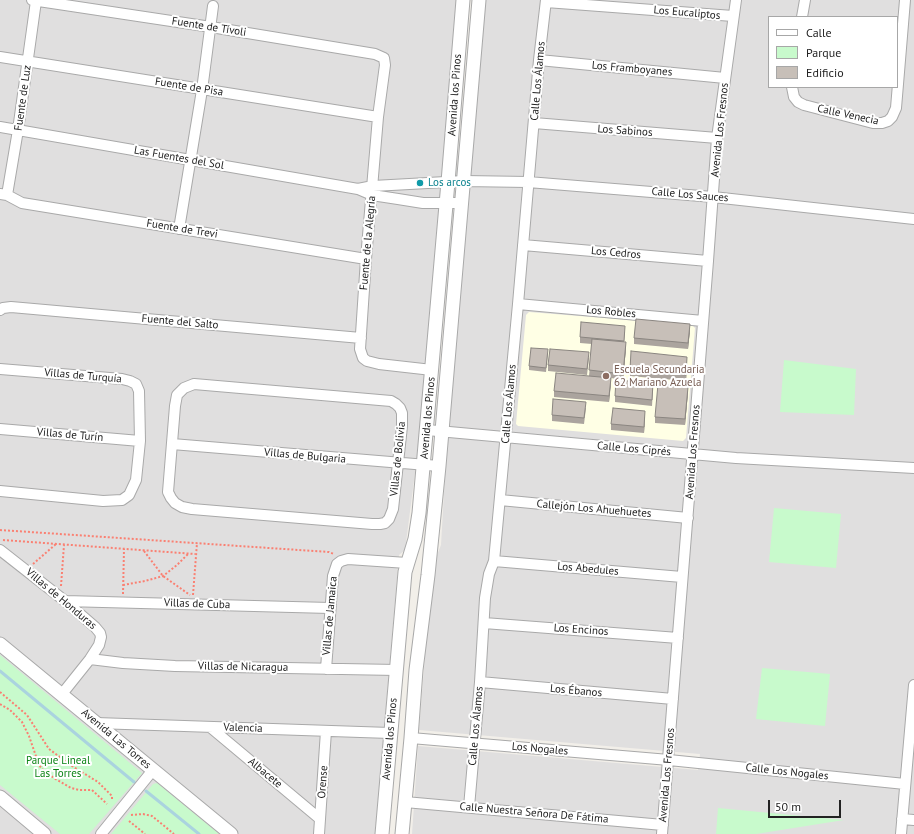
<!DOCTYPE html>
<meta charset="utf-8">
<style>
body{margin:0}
#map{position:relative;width:914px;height:834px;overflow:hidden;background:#f2efe9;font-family:"PT Sans",sans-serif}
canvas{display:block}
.legend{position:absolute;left:768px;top:16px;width:130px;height:72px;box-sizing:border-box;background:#fff;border:1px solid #a7a7a7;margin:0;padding:5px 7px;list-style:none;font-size:12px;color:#222}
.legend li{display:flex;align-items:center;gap:8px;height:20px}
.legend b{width:20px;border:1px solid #a7a7a7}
.scale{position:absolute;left:768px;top:800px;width:73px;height:18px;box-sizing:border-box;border:2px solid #222;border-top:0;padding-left:5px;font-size:12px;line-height:14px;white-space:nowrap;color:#222;-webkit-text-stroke:3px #fff;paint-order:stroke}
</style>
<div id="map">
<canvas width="914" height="834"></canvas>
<ul class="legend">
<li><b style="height:5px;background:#fff"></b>Calle</li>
<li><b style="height:11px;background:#c8facc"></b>Parque</li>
<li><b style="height:11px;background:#c7bfb8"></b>Edificio</li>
</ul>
<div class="scale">50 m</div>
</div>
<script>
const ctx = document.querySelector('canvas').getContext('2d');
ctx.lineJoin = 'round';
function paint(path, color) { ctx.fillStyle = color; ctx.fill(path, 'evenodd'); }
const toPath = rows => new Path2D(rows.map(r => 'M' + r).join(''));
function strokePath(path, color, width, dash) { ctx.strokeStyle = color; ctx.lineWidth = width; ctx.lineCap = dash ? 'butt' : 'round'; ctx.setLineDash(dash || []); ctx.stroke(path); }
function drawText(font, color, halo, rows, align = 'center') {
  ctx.font = font + ' "PT Sans",sans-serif'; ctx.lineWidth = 4; ctx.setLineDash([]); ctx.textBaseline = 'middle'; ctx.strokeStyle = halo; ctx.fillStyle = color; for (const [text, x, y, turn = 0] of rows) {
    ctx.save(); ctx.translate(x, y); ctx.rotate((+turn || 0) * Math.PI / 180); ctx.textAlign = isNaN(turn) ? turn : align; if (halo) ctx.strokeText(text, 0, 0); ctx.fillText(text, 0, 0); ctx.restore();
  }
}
const residential = toPath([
 [0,0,461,0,427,380,405,550,399,555,375,834,0,834],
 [480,0,914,0,914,834,412,834,418,746,698,770,700,754,419,730,432,568,441,545,462,175],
 [769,17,897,17,897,87,769,87]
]);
const education = toPath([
 [529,312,692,325,695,328,686,438,683,441,518,426,516,424,526,315]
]);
const park = toPath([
 [784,360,856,369,854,415,780,412],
 [774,508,841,514,836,568,769,562],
 [0,655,142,773,89,834,60,834,0,785],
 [762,668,830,674,825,726,756,719],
 [157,783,219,834,111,834,153,784],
 [718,808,844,820,756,834,716,834]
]);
const stream = toPath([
 [0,671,134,782],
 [146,791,199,834]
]);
const path = toPath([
 [0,530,329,552,334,554],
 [3,540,195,554],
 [144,551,163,576,190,595],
 [33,564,56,544],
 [123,585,145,581,163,576,177,565,188,554],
 [61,586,64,545],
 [123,594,124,549],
 [193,595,197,543],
 [0,692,27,715,49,749,72,766,98,782,112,796,112,801],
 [0,704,10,710,22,722,29,736,39,765,43,770,54,778,71,788,79,790,92,790,107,804],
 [131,815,143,814,152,816,174,834],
 [129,821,145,834]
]);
const minor = toPath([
 [32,0,211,27,375,54,384,58,385,65,378,117,366,259,360,349,363,358,367,361,379,364,432,370],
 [546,2,733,16],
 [802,17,805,0],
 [0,57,378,117],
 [539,60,725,78],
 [792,87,794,97,798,102,804,105,873,123,882,123,888,121,892,117,896,108,905,0],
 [534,123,717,138],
 [0,127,358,189,372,195,398,199,423,203,462,203],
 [358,189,373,186,464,181,528,182,713,197,914,219],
 [0,194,7,195,22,203,366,259],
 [7,195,18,130,36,1],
 [179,229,202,90,213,6],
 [523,245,708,261],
 [518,304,703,321],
 [0,310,3,308,11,307,361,338],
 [0,369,122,379,130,381,136,384,139,391,140,441,136,480,129,495,122,500,103,501,0,491],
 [194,384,391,401,396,404,400,408,402,413,402,426,393,509,389,519,385,523,380,524,372,524,192,509,182,507,175,503,171,498,168,492,175,406,177,395,184,388,194,384],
 [0,429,140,441],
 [427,430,736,458,914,468],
 [172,444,439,466],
 [500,500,688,518],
 [0,550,65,601,95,627,100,633,101,637,99,645,90,659,62,694],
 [494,561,682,577],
 [65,601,330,608],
 [484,623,678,638],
 [90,659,123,663,175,666,397,670],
 [326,669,333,576,337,564,341,561,348,559,407,563],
 [480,682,673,699],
 [96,723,390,733],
 [210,727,320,819],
 [411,738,669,760,905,784],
 [405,802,663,825],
 [469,807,480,682,485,598,489,574,494,561,518,304,539,60,546,0],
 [902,819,914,820],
 [101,834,153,770],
 [319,834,326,731],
 [662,834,708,261,717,138,736,0],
 [901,834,914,685]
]);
const tertiary = toPath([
 [0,644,231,834],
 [0,797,44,834],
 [382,834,405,572,415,539,419,513,448,182,463,0],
 [402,834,411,738,416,670,428,575,439,466,479,0]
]);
const wall = toPath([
 [690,330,688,349,634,344,634,338],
 [625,332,624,342,626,348,623,380,611,378,609,402,554,397,554,391,589,376,592,344,580,343,580,337],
 [548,353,546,372,529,370,529,366],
 [589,358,587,375,548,371,548,365],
 [687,363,686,381,630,376,630,370],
 [653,389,652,406,615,402,615,396],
 [688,392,685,425,655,423,655,417],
 [586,408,584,424,552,421,552,415],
 [645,417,644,433,611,430,611,424]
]);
const shadedWall = toPath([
 [690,324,690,330,688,349,688,343],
 [626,342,626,348,623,380,623,374],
 [687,357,687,363,686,381,686,375],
 [611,378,611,384,609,402,609,396],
 [688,387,688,392,685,425,685,419],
 [645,411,645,417,644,433,644,427]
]);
const building = toPath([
 [636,319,690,324,688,343,634,338,636,319],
 [581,322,625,326,624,341,580,337,581,322],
 [592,339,626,342,623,374,589,370,592,339],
 [531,348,548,349,546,368,529,366,531,348],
 [550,349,589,352,587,369,548,365,550,349],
 [631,351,687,357,686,375,630,370,631,351],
 [556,373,611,378,609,396,554,391,556,373],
 [616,380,653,383,652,400,615,396,616,380],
 [658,384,688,387,685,419,655,417,658,384],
 [553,399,586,402,584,418,552,415,553,399],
 [613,408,645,411,644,427,611,424,613,408]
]);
const markers = [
 [420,183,4,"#0f9aa8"],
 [606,376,4,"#8d6e63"]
];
const streetNames = [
 ["Los Eucaliptos",687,13,5],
 ["Fuente de Tívoli",209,27,9],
 ["Los Framboyanes",632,69,5],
 ["Calle Los Álamos",538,81,-85],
 ["Fuente de Pisa",189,87,9],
 ["Avenida los Pinos",455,95,-86],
 ["Fuente de Luz",23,98,-82],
 ["Calle Venecia",848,115,12],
 ["Avenida Los Fresnos",720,130,-84],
 ["Los Sabinos",625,131,4],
 ["Las Fuentes del Sol",179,158,10],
 ["Calle Los Sauces",690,195,5],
 ["Fuente de Trevi",182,229,9],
 ["Fuente de la Alegría",368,243,-85],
 ["Los Cedros",616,253,5],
 ["Los Robles",611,312,5],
 ["Fuente del Salto",180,322,5],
 ["Villas de Turquía",83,376,5],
 ["Calle Los Álamos",509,404,-85],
 ["Avenida los Pinos",428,418,-85],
 ["Villas de Turín",70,435,5],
 ["Calle Los Ciprés",634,449,5],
 ["Avenida Los Fresnos",693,452,-86],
 ["Villas de Bulgaria",305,456,5],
 ["Villas de Bolivia",398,459,-84],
 ["Callejón Los Ahuehuetes",594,509,5],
 ["Los Abedules",588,569,5],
 ["Villas de Honduras",61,599,40],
 ["Villas de Cuba",197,604,2],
 ["Villas de Jamaica",330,616,-85],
 ["Los Encinos",581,630,4],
 ["Villas de Nicaragua",243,667,1],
 ["Los Ébanos",576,691,5],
 ["Calle Los Álamos",476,726,-85],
 ["Valencia",243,728,2],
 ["Avenida Las Torres",116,739,40],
 ["Avenida los Pinos",390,739,-85],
 ["Los Nogales",540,749,5],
 ["Calle Los Nogales",787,772,6],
 ["Albacete",265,773,40],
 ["Avenida Los Fresnos",667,775,-85],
 ["Orense",323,782,-86],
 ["Calle Nuestra Señora De Fátima",534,813,5]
];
const cultureNames = [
 ["Los arcos",428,183]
];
const educationNames = [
 ["Escuela Secundaria",614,370],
 ["62 Mariano Azuela",614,383]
];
const parkNames = [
 ["Parque Lineal",58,761],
 ["Las Torres",58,774]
];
paint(residential, '#e0dfdf');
paint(education, '#ffffe5');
paint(park, '#c8facc');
strokePath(stream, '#aad3df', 3);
strokePath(minor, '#a9a9a9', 12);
strokePath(tertiary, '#a9a9a9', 15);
strokePath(path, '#fa8072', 2, [2, 2]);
strokePath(minor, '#fff', 10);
strokePath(tertiary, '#fff', 13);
paint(wall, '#aba49e');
paint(shadedWall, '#8b8681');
paint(building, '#c7bfb8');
strokePath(building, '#8b8681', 1);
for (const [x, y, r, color] of markers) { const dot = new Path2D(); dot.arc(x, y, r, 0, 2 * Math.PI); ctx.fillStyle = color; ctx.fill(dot); strokePath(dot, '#fff', 1.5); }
drawText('11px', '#222', '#fff', streetNames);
drawText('11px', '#0d838f', '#fff', cultureNames, 'left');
drawText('11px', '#785e54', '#fff', educationNames, 'left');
drawText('11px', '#0c8416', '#fff', parkNames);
</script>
